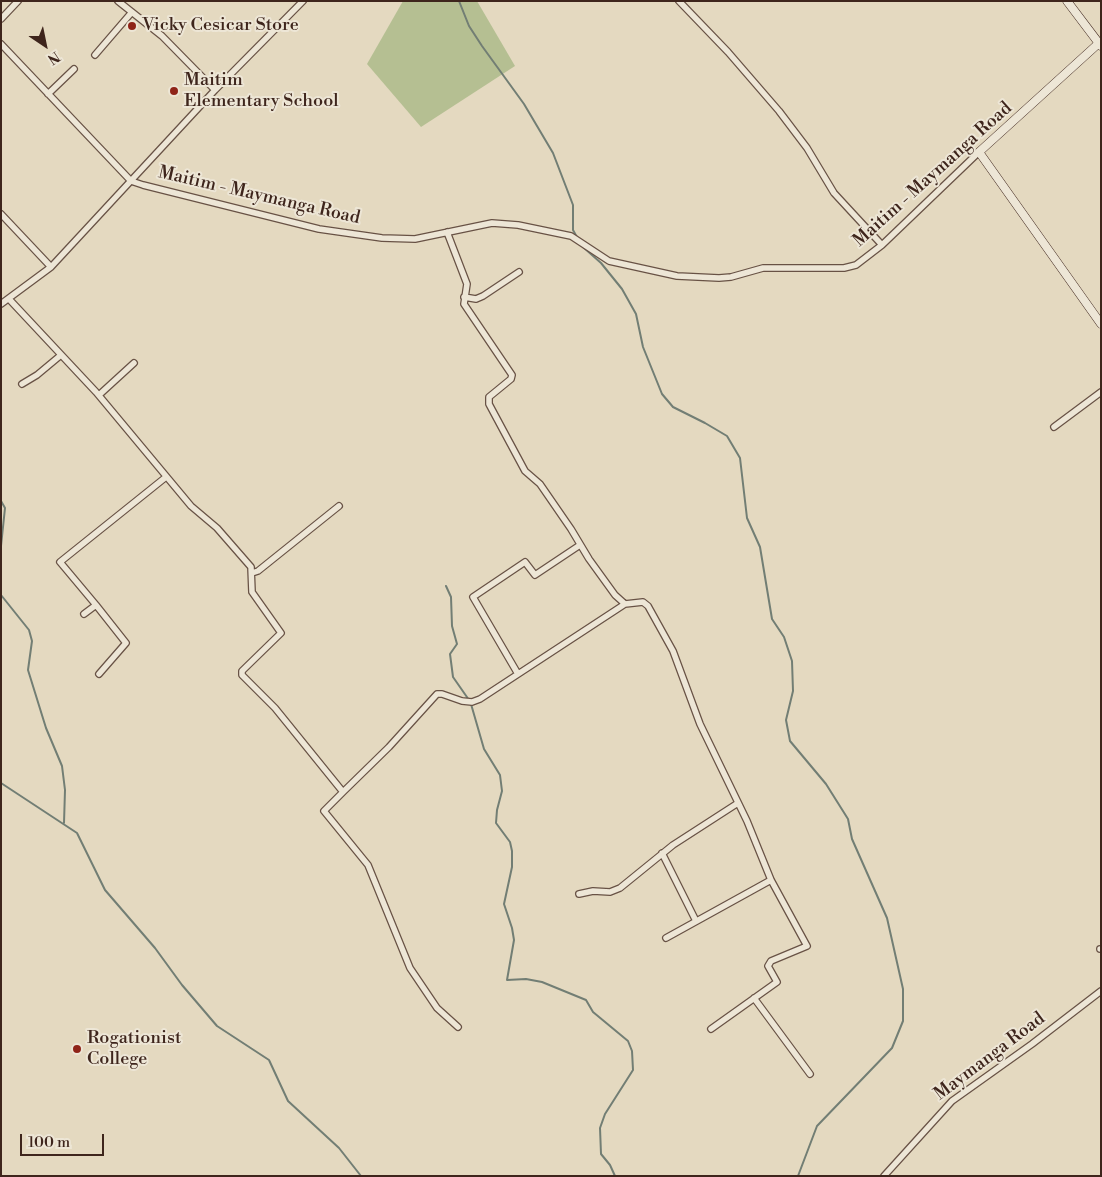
<!DOCTYPE html>
<style>
body{margin:0}
#map{position:relative;width:1102px;height:1177px;overflow:hidden;background:#e4d9c0;font-family:"Libre Bodoni",serif}
canvas{display:block}
.frame{position:absolute;inset:0;border:2px solid #3e251c;pointer-events:none}
.north{position:absolute;left:20px;top:20px;width:50px;height:50px;-webkit-text-stroke:4px #ede6d6;paint-order:stroke;rotate:146deg;font-size:14px;font-weight:700;line-height:20px;text-align:center;color:#3e251c}
.north::after{content:'';display:block;margin:auto;width:18px;height:22px;background:#3e251c;clip-path:polygon(50% 0,100% 100%,50% 72%,0 100%)}
.scale{position:absolute;left:20px;top:1134px;width:84px;height:22px;box-sizing:border-box;border:2px solid #3e251c;border-top:0;padding-left:6px;font-size:15px;line-height:18px;white-space:nowrap;color:#3e251c;-webkit-text-stroke:4px #ede6d6;paint-order:stroke}
</style>
<div id="map">
<canvas width="1102" height="1177"></canvas>
<div class="frame"></div>
<div class="north">N</div>
<div class="scale">100 m</div>
</div>
<script>
const ctx = document.querySelector('canvas').getContext('2d');
ctx.lineJoin = 'round';
function paint(path, color) { ctx.fillStyle = color; ctx.fill(path, 'evenodd'); }
const toPath = rows => new Path2D(rows.map(r => 'M' + r).join(''));
function strokePath(path, color, width, dash) { ctx.strokeStyle = color; ctx.lineWidth = width; ctx.lineCap = dash ? 'butt' : 'round'; ctx.setLineDash(dash || []); ctx.stroke(path); }
function drawText(font, color, halo, rows, align = 'center') {
  ctx.font = font + ' "Libre Bodoni",serif'; ctx.lineWidth = 4; ctx.setLineDash([]); ctx.textBaseline = 'middle'; ctx.strokeStyle = halo; ctx.fillStyle = color; for (const [text, x, y, turn = 0] of rows) {
    ctx.save(); ctx.translate(x, y); ctx.rotate((+turn || 0) * Math.PI / 180); ctx.textAlign = isNaN(turn) ? turn : align; if (halo) ctx.strokeText(text, 0, 0); ctx.fillText(text, 0, 0); ctx.restore();
  }
}
const green = toPath([
 [403,1,477,1,515,66,421,127,367,64]
]);
const stream = toPath([
 [459,1,469,26,482,46,524,104,553,153,573,205,573,230,578,239],
 [583,247,601,263,622,289,636,314,643,347,662,394,673,407,705,423,727,436,740,458,747,518,760,547,772,619,784,637,792,661,793,691,786,720,790,741,826,784,848,819,852,839,887,918,903,989,903,1021,892,1048,817,1126,798,1176],
 [1,501,5,508,1,546],
 [446,586,451,597,452,626,457,644,450,654,453,677,469,700],
 [1,595,29,630,32,641,28,670,46,728,62,766,65,790,64,823],
 [471,704,484,749,500,775,502,791,497,810,496,823,510,842,512,851,512,867,504,904,512,928,514,940,507,980,526,979,542,982,586,1000,593,1012,628,1041,632,1051,633,1070,605,1114,600,1128,601,1154,610,1165,615,1176],
 [1,783,77,833,105,890,155,948,182,985,217,1026,269,1060,288,1101,339,1148,361,1176]
]);
const street = toPath([
 [118,1,162,36,215,90],
 [679,1,728,52,779,111,807,148,834,193,882,245],
 [1,19,18,1],
 [1,44,131,181,143,185,319,229,382,238,415,239,492,223,518,225,571,236,609,261,677,276,719,278,731,277,763,268,844,268,856,265,882,245,979,152],
 [95,55,132,12],
 [48,94,74,69],
 [1,214,51,267],
 [447,232,467,284,464,304,512,375,511,379,489,397,489,404,525,471,540,484,571,529,589,559,615,595,625,604],
 [464,297,476,299,483,296,519,272],
 [9,299,96,392,191,506,217,528,251,567,252,592,281,633,242,671,242,675,275,708,343,792,324,811,368,865,410,968,437,1008,458,1027],
 [1,304,51,267,215,90,303,1],
 [22,384,37,375,61,355],
 [99,395,134,363],
 [1054,427,1101,392],
 [252,573,258,571,339,506],
 [96,605,126,643,99,674],
 [84,614,96,605,60,562,166,477],
 [518,674,473,597,525,562,535,575,580,545],
 [343,792,389,747,437,694,442,694,462,701,472,702,480,699,625,604,643,602,648,606,673,651,700,724,747,821,771,880,807,946,771,961,768,966,777,982,711,1029],
 [662,853,696,921],
 [579,894,593,891,610,892,620,888,673,845,738,803],
 [666,938,771,880],
 [1100,949,1101,949],
 [754,998,810,1074],
 [884,1176,952,1101,1032,1044,1101,991]
]);
const secondary = toPath([
 [1067,1,1101,46],
 [1099,43,979,152,1101,324]
]);
const markers = [
 [132,26,5,"#8f2418"],
 [174,91,5,"#8f2418"],
 [77,1049,5,"#8f2418"]
];
const poiNames = [
 ["Vicky Cesicar Store",142,26],
 ["Maitim",184,81],
 ["Elementary School",184,102],
 ["Rogationist",87,1039],
 ["College",87,1060]
];
const streetNames = [
 ["Maitim - Maymanga Road",933,175,-42],
 ["Maitim - Maymanga Road",259,196,13],
 ["Maymanga Road",990,1057,-37]
];
paint(green, '#b5bf92');
strokePath(stream, '#727e74', 2);
strokePath(street, '#685245', 8);
strokePath(secondary, '#3e251c', 9);
strokePath(street, '#ede6d6', 5.5);
strokePath(secondary, '#ede6d6', 8);
for (const [x, y, r, color] of markers) { const dot = new Path2D(); dot.arc(x, y, r, 0, 2 * Math.PI); ctx.fillStyle = color; ctx.fill(dot); strokePath(dot, '#ede6d6', 2); }
drawText('18px', '#3e251c', '#ede6d6', poiNames, 'left');
drawText('18px', '#3e251c', '#ede6d6', streetNames);
</script>
